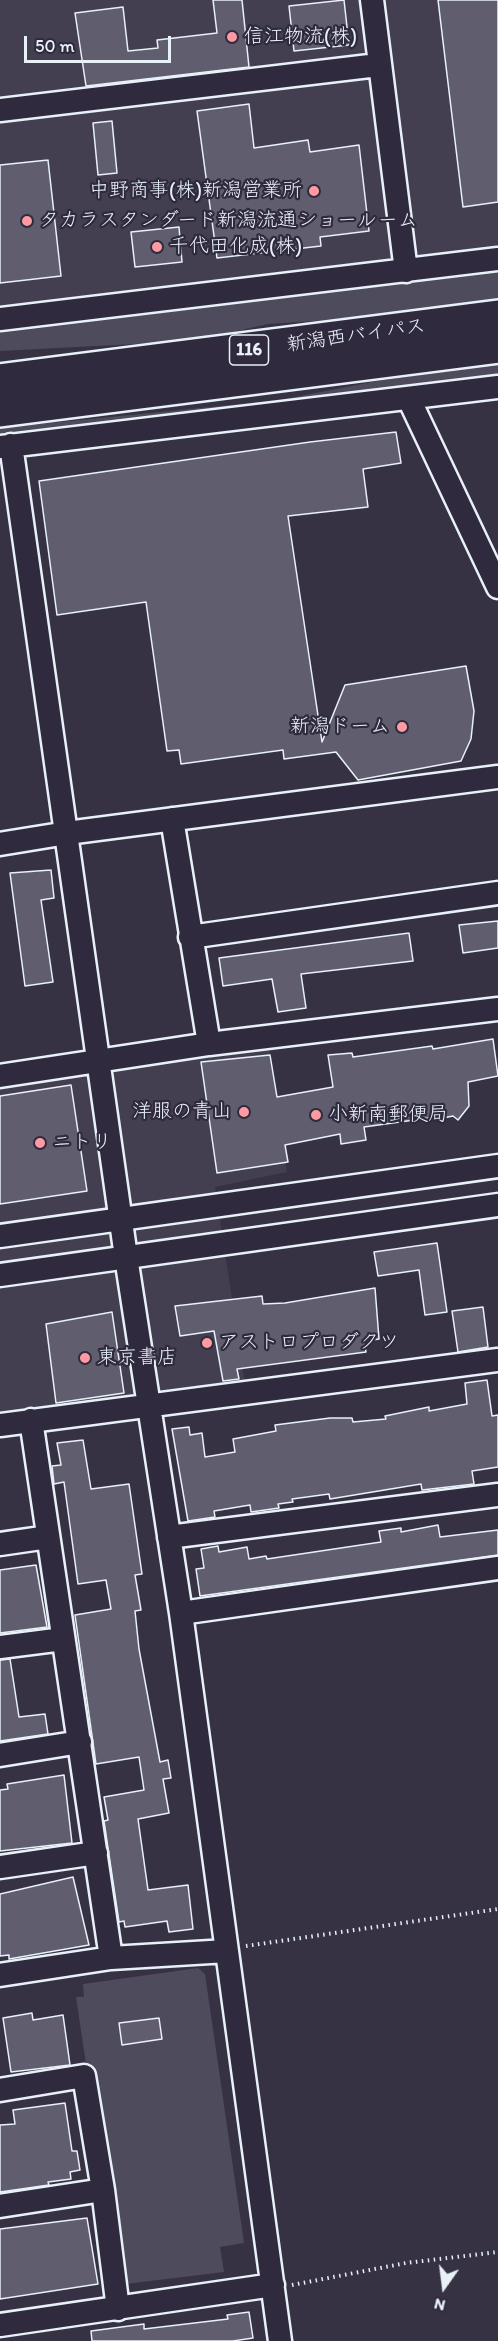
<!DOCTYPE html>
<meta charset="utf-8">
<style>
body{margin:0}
#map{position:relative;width:498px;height:2341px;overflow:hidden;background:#363244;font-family:Itim,sans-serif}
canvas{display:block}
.north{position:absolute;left:414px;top:2257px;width:60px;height:60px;-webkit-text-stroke:4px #2f2a3d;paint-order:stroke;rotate:194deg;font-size:16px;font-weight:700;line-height:24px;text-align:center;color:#e8f1f8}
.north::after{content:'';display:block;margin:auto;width:21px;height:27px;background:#e8f1f8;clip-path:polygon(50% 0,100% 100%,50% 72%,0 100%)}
.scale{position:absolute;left:24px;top:36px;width:147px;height:27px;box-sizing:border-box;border:3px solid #e8f1f8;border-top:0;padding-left:8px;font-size:18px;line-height:21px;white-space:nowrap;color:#e8f1f8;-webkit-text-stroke:4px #2f2a3d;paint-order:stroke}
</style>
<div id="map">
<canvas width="498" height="2341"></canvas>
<div class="north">N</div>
<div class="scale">50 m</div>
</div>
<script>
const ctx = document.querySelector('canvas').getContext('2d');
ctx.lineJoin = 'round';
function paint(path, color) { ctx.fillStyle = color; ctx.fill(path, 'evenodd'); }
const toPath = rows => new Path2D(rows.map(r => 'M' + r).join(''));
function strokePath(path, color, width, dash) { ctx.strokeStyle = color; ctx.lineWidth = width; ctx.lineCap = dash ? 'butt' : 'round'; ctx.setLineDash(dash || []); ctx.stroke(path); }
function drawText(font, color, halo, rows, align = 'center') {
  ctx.font = font + ' Itim,"Klee One",sans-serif'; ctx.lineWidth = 4.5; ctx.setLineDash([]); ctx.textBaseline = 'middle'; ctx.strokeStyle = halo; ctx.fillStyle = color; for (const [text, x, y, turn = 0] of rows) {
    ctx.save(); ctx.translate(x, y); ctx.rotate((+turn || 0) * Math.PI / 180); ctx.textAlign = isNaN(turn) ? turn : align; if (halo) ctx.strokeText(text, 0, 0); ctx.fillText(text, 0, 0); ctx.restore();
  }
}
const built = toPath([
 [0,0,498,0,498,260,0,317],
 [269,1047,287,1172,215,1187,245,1383,0,1416,0,1088]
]);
const green = toPath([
 [498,271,498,299,349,319,268,324,194,341,0,351,0,333],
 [498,364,498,378,0,441,0,428,280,400,377,381],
 [198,1968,205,1974,244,2243,220,2247,224,2272,125,2284,118,2279,76,1997,84,1997,83,1984]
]);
const building = toPath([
 [213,0,242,0,249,67,86,86,75,13,123,7,128,51,158,48,157,40,217,33,213,0],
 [344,0,349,45,294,51,289,6,344,0],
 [438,0,498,0,498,202,463,207,438,0],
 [249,104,254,148,308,140,310,152,359,145,369,231,320,237,321,246,217,258,197,111,249,104],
 [112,121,117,173,98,175,93,123,112,121],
 [48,160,61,276,0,283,0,165,48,160],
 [179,227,182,262,135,267,131,232,179,227],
 [396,432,401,463,363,469,368,507,288,516,322,742,345,685,466,666,474,711,471,739,461,761,358,780,336,752,284,759,283,750,181,764,179,750,167,751,146,602,57,615,39,481,310,442,396,432],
 [51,870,54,898,41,900,53,982,25,986,10,873,51,870],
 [498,921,498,948,463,953,459,925,498,921],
 [409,933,413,961,301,974,306,1008,278,1012,272,979,223,986,219,958,409,933],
 [493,1039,498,1076,468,1082,469,1106,458,1120,453,1116,443,1118,443,1116,364,1127,366,1140,341,1144,340,1134,285,1145,288,1162,217,1173,201,1062,270,1055,277,1097,333,1087,328,1055,352,1053,353,1057,432,1046,433,1049,493,1039],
 [71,1085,87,1191,0,1204,0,1096,71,1085],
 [437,1243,447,1312,425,1315,419,1270,378,1276,374,1252,437,1243],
 [375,1288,379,1339,364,1341,366,1352,237,1369,239,1379,223,1381,214,1331,180,1336,175,1306,262,1296,263,1304,285,1303,375,1288],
 [483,1307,488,1347,458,1352,452,1311,483,1307],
 [112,1312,124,1393,56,1403,46,1324,112,1312],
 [487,1380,492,1416,498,1415,498,1467,472,1471,474,1484,422,1490,421,1484,330,1499,329,1494,292,1499,293,1502,278,1504,279,1508,251,1512,250,1505,214,1511,215,1517,188,1521,172,1429,189,1427,190,1435,202,1433,205,1457,235,1452,233,1439,276,1431,275,1425,330,1418,352,1418,353,1422,386,1419,385,1416,429,1407,429,1411,467,1404,465,1383,487,1380],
 [83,1440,91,1489,129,1484,142,1574,135,1575,141,1610,135,1611,139,1649,160,1762,168,1760,171,1778,163,1779,169,1813,138,1819,148,1890,188,1885,193,1929,169,1932,167,1921,125,1927,124,1921,119,1922,104,1821,108,1820,104,1797,144,1790,139,1757,96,1764,75,1615,111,1609,106,1580,78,1584,64,1482,54,1484,52,1466,61,1465,57,1443,83,1440],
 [438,1525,440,1537,498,1530,498,1555,200,1596,196,1569,204,1568,201,1549,218,1546,219,1552,247,1547,249,1559,266,1556,267,1559,381,1542,379,1531,401,1528,401,1532,438,1525],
 [36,1565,47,1627,0,1633,0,1570,36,1565],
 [10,1659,19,1717,45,1714,48,1734,0,1741,0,1660,10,1659],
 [64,1775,72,1843,0,1851,0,1790,8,1789,7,1784,64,1775],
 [73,1877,89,1945,9,1959,9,1955,0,1956,0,1894,73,1877],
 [32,2013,33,2020,63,2015,70,2065,11,2072,3,2018,32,2013],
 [159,2018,162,2039,122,2045,119,2023,159,2018],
 [65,2103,72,2151,77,2151,80,2170,70,2172,71,2179,48,2182,49,2185,0,2192,0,2125,15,2124,13,2110,65,2103],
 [87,2218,98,2284,0,2299,0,2229,87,2218],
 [249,2312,253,2338,233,2341,92,2341,91,2331,144,2324,144,2329,228,2319,227,2315,249,2312]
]);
const path = toPath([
 [246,1946,498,1909],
 [292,2285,406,2263,498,2252]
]);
const minor = toPath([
 [372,0,406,271],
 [0,110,378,65],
 [0,319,498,259],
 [409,399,498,587],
 [11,445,126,1257,181,1613,280,2341],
 [0,447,498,387],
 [172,819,209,1044],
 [0,844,67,833,498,777],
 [190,937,498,893],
 [0,1076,209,1044,498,1009],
 [0,1236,498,1166],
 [0,1275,498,1205],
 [31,1420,111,1958],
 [0,1425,498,1360],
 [169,1537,498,1495],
 [0,1544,48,1537],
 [181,1613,498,1568],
 [0,1647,63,1639],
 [0,1755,80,1742],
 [0,1867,96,1853],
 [0,1975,111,1958,227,1951],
 [0,2090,84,2076,103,2190,118,2309],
 [0,2206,103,2190],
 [0,2325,273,2285]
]);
const highway = toPath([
 [0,381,498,317],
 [0,410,498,346]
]);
const markers = [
 [232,37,6,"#ff9aa2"],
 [314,191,6,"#ff9aa2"],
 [27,221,6,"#ff9aa2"],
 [157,247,6,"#ff9aa2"],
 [402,727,6,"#ff9aa2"],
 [244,1112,6,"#ff9aa2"],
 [316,1115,6,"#ff9aa2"],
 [40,1143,6,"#ff9aa2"],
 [207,1343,6,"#ff9aa2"],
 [85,1358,6,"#ff9aa2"]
];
const shields = [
 [249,350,39]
];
const shieldNames = [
 ["116",249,350]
];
const poiNames = [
 ["信江物流(株)",244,37],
 ["中野商事(株)新潟営業所",302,191,"right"],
 ["タカラスタンダード新潟流通ショールーム",39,221],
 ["千代田化成(株)",169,247],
 ["新潟ドーム",390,727,"right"],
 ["洋服の青山",232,1112,"right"],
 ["小新南郵便局",328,1115],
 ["ニトリ",52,1143],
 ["アストロプロダクツ",219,1343],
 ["東京書店",97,1358]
];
const streetNames = [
 ["新潟西バイパス",356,336,-8]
];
paint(built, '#433f51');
paint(green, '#4d4b5c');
paint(building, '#605e6e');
strokePath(building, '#e8f1f8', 1.5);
strokePath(minor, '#e8f1f8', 27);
strokePath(highway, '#e8f1f8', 38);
strokePath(path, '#e8f1f8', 4, [1.5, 4.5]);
strokePath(minor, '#2f2a3d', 22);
strokePath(highway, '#2f2a3d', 33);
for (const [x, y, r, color] of markers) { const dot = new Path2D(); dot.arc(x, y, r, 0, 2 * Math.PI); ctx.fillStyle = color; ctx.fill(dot); strokePath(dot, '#2f2a3d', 2); }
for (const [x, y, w] of shields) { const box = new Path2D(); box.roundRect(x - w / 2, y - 15, w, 30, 4.5); ctx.fillStyle = '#2f2a3d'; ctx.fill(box); strokePath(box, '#e8f1f8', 1.5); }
drawText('bold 18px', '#e8f1f8', null, shieldNames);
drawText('20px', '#e8f1f8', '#2f2a3d', poiNames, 'left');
drawText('20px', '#e8f1f8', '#2f2a3d', streetNames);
</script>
